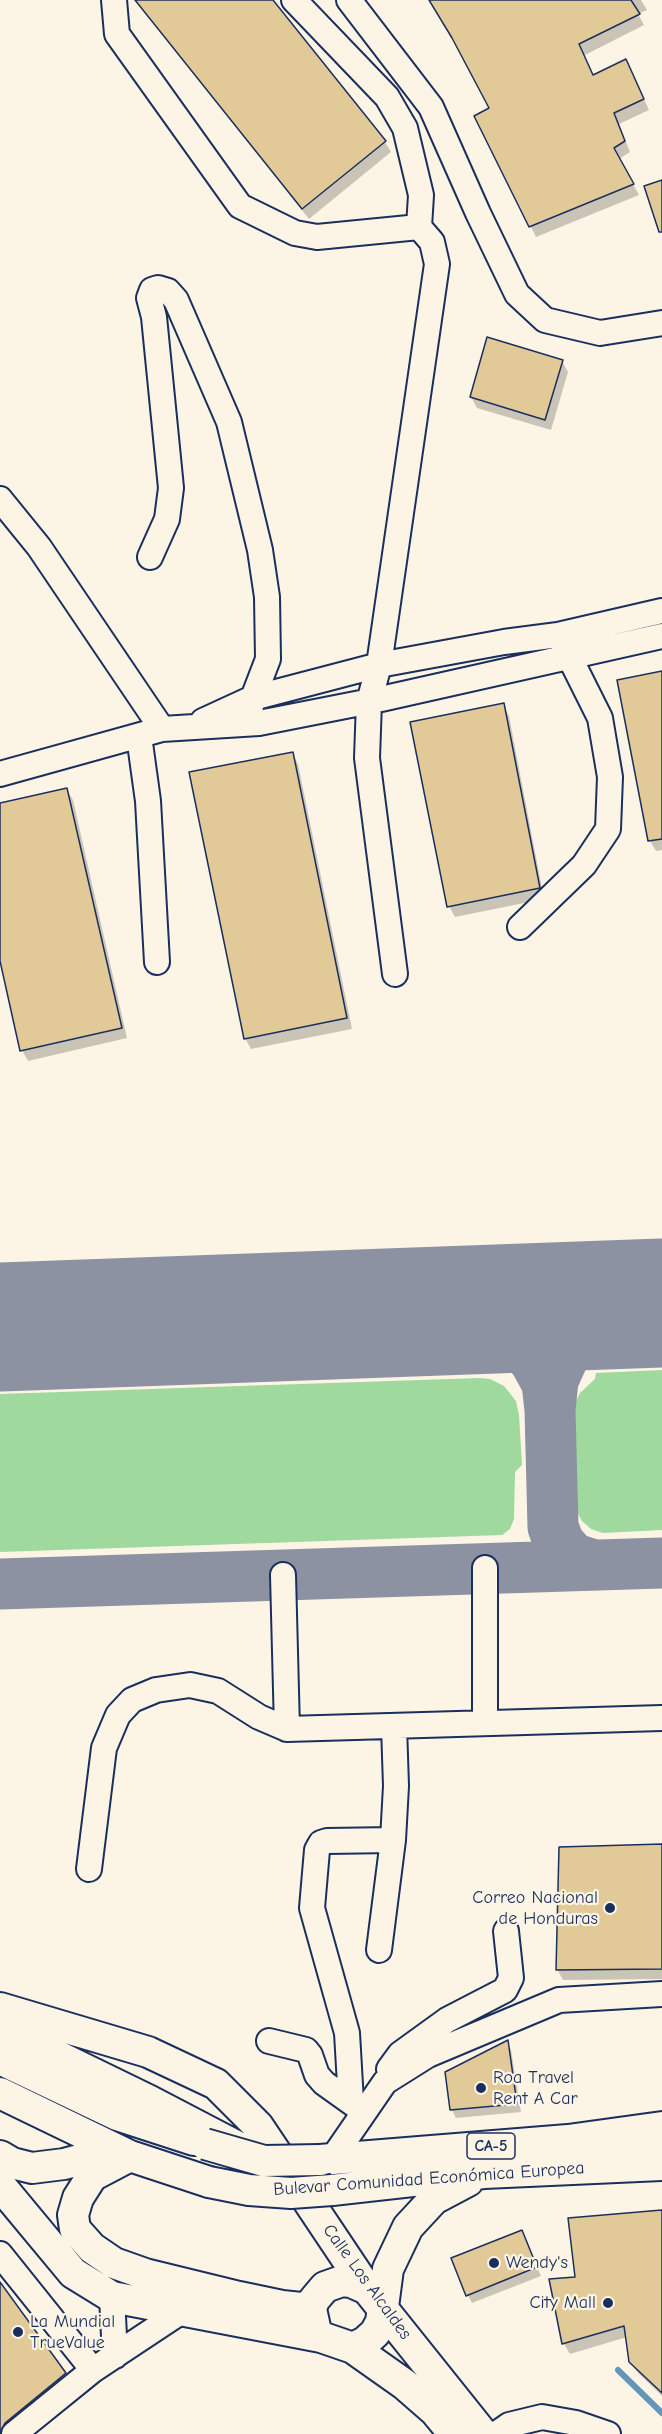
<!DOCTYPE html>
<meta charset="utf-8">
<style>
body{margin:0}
canvas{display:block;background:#fcf5e5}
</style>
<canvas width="662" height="2434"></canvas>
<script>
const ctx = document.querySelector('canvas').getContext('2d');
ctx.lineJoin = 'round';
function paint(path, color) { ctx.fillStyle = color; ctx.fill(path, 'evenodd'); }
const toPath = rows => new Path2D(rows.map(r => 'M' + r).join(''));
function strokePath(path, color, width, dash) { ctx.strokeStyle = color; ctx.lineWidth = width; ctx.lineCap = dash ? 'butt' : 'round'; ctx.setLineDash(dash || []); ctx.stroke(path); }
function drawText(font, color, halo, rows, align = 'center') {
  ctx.font = font + ' "Comic Neue",sans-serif'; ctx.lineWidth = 4.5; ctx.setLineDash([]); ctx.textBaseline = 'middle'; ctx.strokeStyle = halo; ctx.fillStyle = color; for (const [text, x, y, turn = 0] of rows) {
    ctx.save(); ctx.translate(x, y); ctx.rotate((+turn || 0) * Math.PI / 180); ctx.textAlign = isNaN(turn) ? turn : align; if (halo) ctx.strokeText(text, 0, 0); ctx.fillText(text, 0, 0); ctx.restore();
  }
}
const green = toPath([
 [662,1370,662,1530,603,1533,591,1529,582,1521,573,1505,572,1423,575,1403,580,1393,595,1379,596,1373],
 [480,1378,490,1379,504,1386,516,1401,519,1415,522,1465,515,1472,514,1519,510,1529,502,1535,0,1552,0,1394]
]);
const shadow = toPath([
 [135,0,271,0,385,142,391,152,309,219],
 [431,0,641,0,647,10,638,14,644,25,583,56,593,77,631,71,649,110,619,124,630,152,619,159,639,195,536,237,476,117,491,109,455,41],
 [562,361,568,372,551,430,477,408,471,397],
 [662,673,662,850,656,851,650,841,619,681],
 [503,705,509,716,544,899,455,917,449,906],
 [292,753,298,764,352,1029,251,1049,245,1038],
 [67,790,73,800,127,1038,28,1061,22,1050,0,954,0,805],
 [662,1846,662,1979,563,1980,557,1969],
 [507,2042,511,2050,521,2112,456,2118,452,2110,447,2073],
 [662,2212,662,2396,637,2372,630,2361,627,2337,570,2354,564,2344,551,2280,577,2278],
 [522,2232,541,2276,472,2303,468,2295],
 [0,2285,71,2385,10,2434,0,2434]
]);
const stream = toPath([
 [618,2370,662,2413]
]);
const taxiway = toPath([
 [458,1311,491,1323,523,1347,535,1361,547,1383,550,1410],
 [594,1565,572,1558,559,1543,553,1527,550,1410,553,1380,572,1338,593,1320,628,1304],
 [0,1584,662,1563]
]);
const runway = toPath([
 [0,1327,662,1303]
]);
const building = toPath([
 [135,0,273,0,386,141,302,209,135,0],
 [429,0,631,0,640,14,579,44,593,75,626,59,644,99,614,113,625,141,614,148,634,184,529,227,474,116,489,108,452,38,429,0],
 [662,180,662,232,659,232,644,186,662,180],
 [487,337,563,360,545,420,470,397,487,337],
 [662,671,662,839,648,841,617,680,662,671],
 [504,703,540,888,447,907,410,722,504,703],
 [293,752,347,1018,244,1039,189,772,293,752],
 [67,788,122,1028,20,1051,0,961,0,803,67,788],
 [662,1844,662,1969,556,1970,559,1847,662,1844],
 [508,2040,517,2104,450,2110,445,2072,508,2040],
 [662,2210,662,2393,629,2362,624,2326,562,2344,549,2279,575,2277,568,2218,662,2210],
 [522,2230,537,2267,466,2296,451,2258,522,2230],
 [0,2282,66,2373,5,2423,0,2434,0,2282]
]);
const minor = toPath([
 [114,0,117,34,240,206,295,233,317,237,419,227],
 [294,0,387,97,405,128,421,195,419,227,432,242,437,264,379,665,369,702,367,758,395,974],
 [349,0,431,107,478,213,517,294,545,320,600,333,662,323],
 [0,499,39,547,162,729],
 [150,557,167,519,171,488,154,317,149,298,152,290,158,288,168,291,176,300,229,422,260,550,267,597,268,659,253,698,247,723],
 [203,721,253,698,379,665,504,642,558,635,662,611],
 [139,736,148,801,157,962],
 [0,774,162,729,259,723,381,699,662,636],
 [520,927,584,865,608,829,610,777,600,718,564,646],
 [485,1568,485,1723],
 [283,1575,287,1729],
 [89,1869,104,1748,118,1715,132,1700,156,1690,190,1685,218,1691,259,1717,287,1729,662,1718],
 [379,1950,393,1840,396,1786,394,1726],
 [269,2041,306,2050,310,2055,317,2075,324,2083,359,2108],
 [389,2069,400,2054,447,2020,505,1990,511,1978,506,1931],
 [351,2102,347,2033,312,1908,317,1850,321,1843,327,1841,393,1840],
 [573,2141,600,2150,662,2149],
 [332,2159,385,2082,428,2055,559,2000,662,1994],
 [0,2254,93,2370],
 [112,2297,115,2356],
 [14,2434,93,2370,182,2311,190,2302],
 [496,2434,509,2425,542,2417,576,2423,608,2434]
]);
const major = toPath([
 [0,2008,148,2052,216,2084,258,2126,367,2289,483,2434],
 [0,2028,150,2101,240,2148],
 [0,2059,117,2115,194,2140],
 [0,2093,130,2156,209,2182],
 [0,2156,12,2163,32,2168,64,2164,117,2150],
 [130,2156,92,2176,78,2198,73,2215,75,2229,92,2248,114,2263,145,2274,239,2297,282,2306,311,2309],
 [320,2160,568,2140,662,2127],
 [0,2185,73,2273,112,2297,321,2337,353,2348,404,2384,435,2411,454,2434],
 [332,2190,484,2173,662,2165],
 [315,2327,311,2309,314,2300,325,2287,342,2281,351,2282,367,2289],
 [353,2348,365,2342,375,2333,381,2322,388,2269,408,2227,434,2199,468,2181]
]);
const majorBridge = toPath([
 [205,2144,264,2161,320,2160],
 [209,2182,249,2190,291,2193,332,2190]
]);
const markers = [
 [610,1908,6,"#1b2f5e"],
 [481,2088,6,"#1b2f5e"],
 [494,2263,6,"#1b2f5e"],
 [608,2303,6,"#1b2f5e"],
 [18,2332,6,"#1b2f5e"]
];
const shields = [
 [491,2146,48]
];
const shieldNames = [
 ["CA-5",491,2146]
];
const poiNames = [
 ["Correo Nacional",598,1898,"right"],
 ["de Honduras",598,1919,"right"],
 ["Roa Travel",493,2078],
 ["Rent A Car",493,2099],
 ["Wendy's",506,2263],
 ["City Mall",596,2303,"right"],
 ["La Mundial",30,2322],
 ["TrueValue",30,2343]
];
const streetNames = [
 ["Bulevar Comunidad Económica Europea",429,2179,-4],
 ["Calle Los Alcaldes",367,2282,54]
];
paint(green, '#9fd99e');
paint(shadow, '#0003');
strokePath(stream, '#6396b9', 6);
strokePath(taxiway, '#8c92a2', 51);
strokePath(runway, '#8c92a2', 129);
paint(building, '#e2c998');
strokePath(building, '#1b2f5e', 1.5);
strokePath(minor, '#1b2f5e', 28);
strokePath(major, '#1b2f5e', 34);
strokePath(minor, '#fcf5e5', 24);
strokePath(major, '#fcf5e5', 30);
strokePath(majorBridge, '#1b2f5e', 34, []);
strokePath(majorBridge, '#fcf5e5', 30);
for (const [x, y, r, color] of markers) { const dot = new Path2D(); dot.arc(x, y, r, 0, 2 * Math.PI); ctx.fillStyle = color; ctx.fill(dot); strokePath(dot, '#fcf5e5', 2); }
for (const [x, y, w] of shields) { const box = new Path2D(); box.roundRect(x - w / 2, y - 13, w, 26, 4.5); ctx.fillStyle = '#fcf5e5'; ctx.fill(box); strokePath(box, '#1b2f5e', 1.5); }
drawText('bold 16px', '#1b2f5e', null, shieldNames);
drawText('18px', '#1b2f5e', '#fcf5e5', poiNames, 'left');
drawText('18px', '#1b2f5e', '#fcf5e5', streetNames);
</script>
